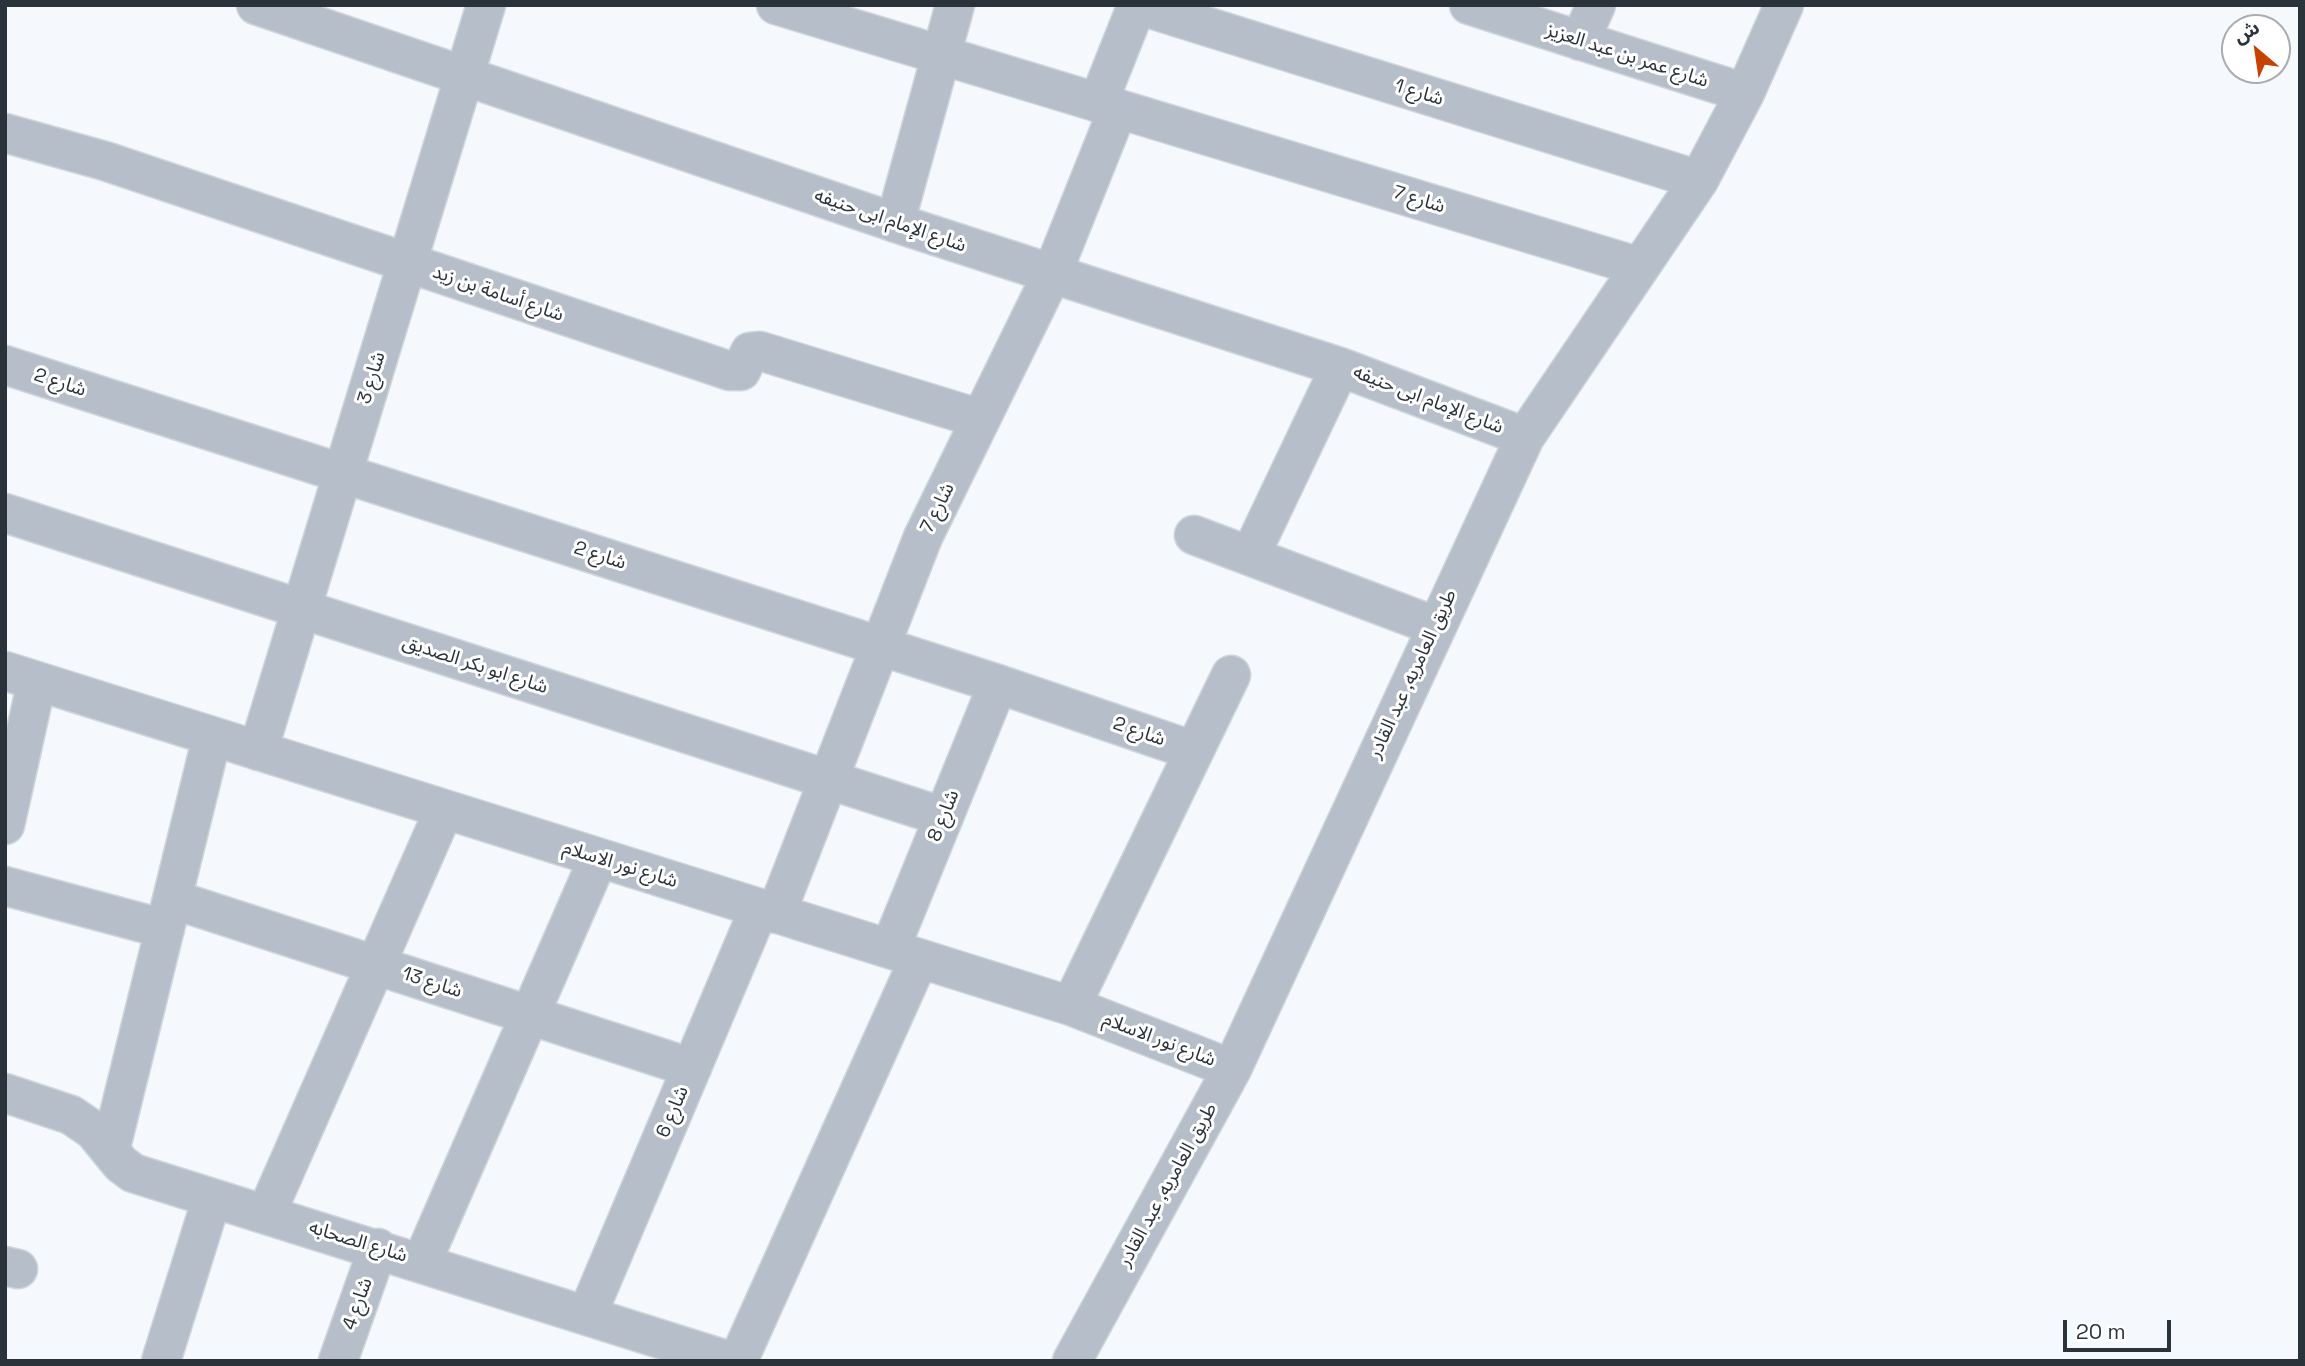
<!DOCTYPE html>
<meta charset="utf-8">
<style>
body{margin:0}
#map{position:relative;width:2305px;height:1366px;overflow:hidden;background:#f5f9fe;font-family:"Space Grotesk","Noto Sans Arabic",sans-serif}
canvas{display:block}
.frame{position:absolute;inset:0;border:7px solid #2a323a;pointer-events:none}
.north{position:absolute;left:2221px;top:14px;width:70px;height:70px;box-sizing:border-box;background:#fff;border:2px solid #aaadb0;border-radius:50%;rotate:331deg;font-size:19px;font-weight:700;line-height:28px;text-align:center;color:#2a323a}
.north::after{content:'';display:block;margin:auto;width:24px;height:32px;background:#c74100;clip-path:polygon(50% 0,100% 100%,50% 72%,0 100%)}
.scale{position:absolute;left:2063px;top:1320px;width:108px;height:32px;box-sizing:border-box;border:4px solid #2a323a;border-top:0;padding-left:9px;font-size:21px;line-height:24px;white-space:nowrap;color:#2a323a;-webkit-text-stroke:5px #fff;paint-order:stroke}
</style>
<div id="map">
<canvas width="2305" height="1366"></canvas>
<div class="frame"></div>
<div class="north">ش</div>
<div class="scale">20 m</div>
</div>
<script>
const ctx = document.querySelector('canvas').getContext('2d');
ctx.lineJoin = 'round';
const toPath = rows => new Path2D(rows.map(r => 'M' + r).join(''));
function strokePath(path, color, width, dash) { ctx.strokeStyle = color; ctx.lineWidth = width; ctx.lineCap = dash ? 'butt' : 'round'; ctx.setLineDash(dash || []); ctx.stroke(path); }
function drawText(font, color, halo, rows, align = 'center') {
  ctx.font = font + ' "Space Grotesk","Noto Sans Arabic",sans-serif'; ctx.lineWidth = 6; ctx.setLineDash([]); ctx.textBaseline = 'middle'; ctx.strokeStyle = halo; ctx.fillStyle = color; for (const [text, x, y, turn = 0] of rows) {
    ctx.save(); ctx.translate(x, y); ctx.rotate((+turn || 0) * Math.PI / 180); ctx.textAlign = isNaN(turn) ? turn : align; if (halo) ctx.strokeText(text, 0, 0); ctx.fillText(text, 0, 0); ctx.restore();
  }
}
const minor = toPath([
 [256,5,908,227,1340,367,1525,437],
 [776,5,1640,267],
 [1138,5,1699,180],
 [1469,5,1745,93],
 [1580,41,1596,5],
 [1098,103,1137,5],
 [5,133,105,161,730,371,741,371,750,352,760,351,981,419],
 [895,223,955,5],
 [5,365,998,684,1194,751],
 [5,513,944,817],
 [1194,535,1435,626],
 [1250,556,1340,367],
 [5,671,1071,1006,1232,1069],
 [258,751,486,5],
 [5,825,37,681],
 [5,886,165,929],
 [172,899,692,1068],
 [776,914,923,537,1052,274,1118,109],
 [890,949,998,684],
 [1071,1006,1231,675],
 [5,1093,71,1115,93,1130,121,1164,133,1173,730,1361],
 [110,1151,212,737],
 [266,1214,444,810],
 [422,1262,598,859],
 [5,1266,18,1269],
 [587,1315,759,909],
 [161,1361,212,1198],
 [338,1361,378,1248],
 [738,1361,919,959],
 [1072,1361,1232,1069,1525,437,1699,180,1745,93,1784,5]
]);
const streetNames = [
 ["شارع عمر بن عبد العزيز",1627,56,18],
 ["شارع 1",1419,93,17],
 ["شارع 7",1419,200,17],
 ["شارع الإمام ابى حنيفه",890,221,19],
 ["شارع أسامة بن زيد",498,294,19],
 ["شارع 3",372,378,-73],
 ["شارع 2",60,383,18],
 ["شارع الإمام ابى حنيفه",1428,400,21],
 ["شارع 7",938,508,-64],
 ["شارع 2",600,556,18],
 ["شارع ابو بكر الصديق",475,665,18],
 ["طريق العامريه, عبد القادر",1413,674,-65],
 ["شارع 2",1139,732,19],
 ["شارع 8",944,816,-68],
 ["شارع نور الاسلام",620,865,17],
 ["شارع 13",432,983,18],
 ["شارع نور الاسلام",1159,1040,21],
 ["شارع 6",673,1112,-67],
 ["طريق العامريه, عبد القادر",1168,1185,-61],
 ["شارع الصحابه",358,1242,17],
 ["شارع 4",358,1304,-70]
];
strokePath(minor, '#d0d5db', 41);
strokePath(minor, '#b6bfc9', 38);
drawText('19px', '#2a323a', '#fff', streetNames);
</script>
